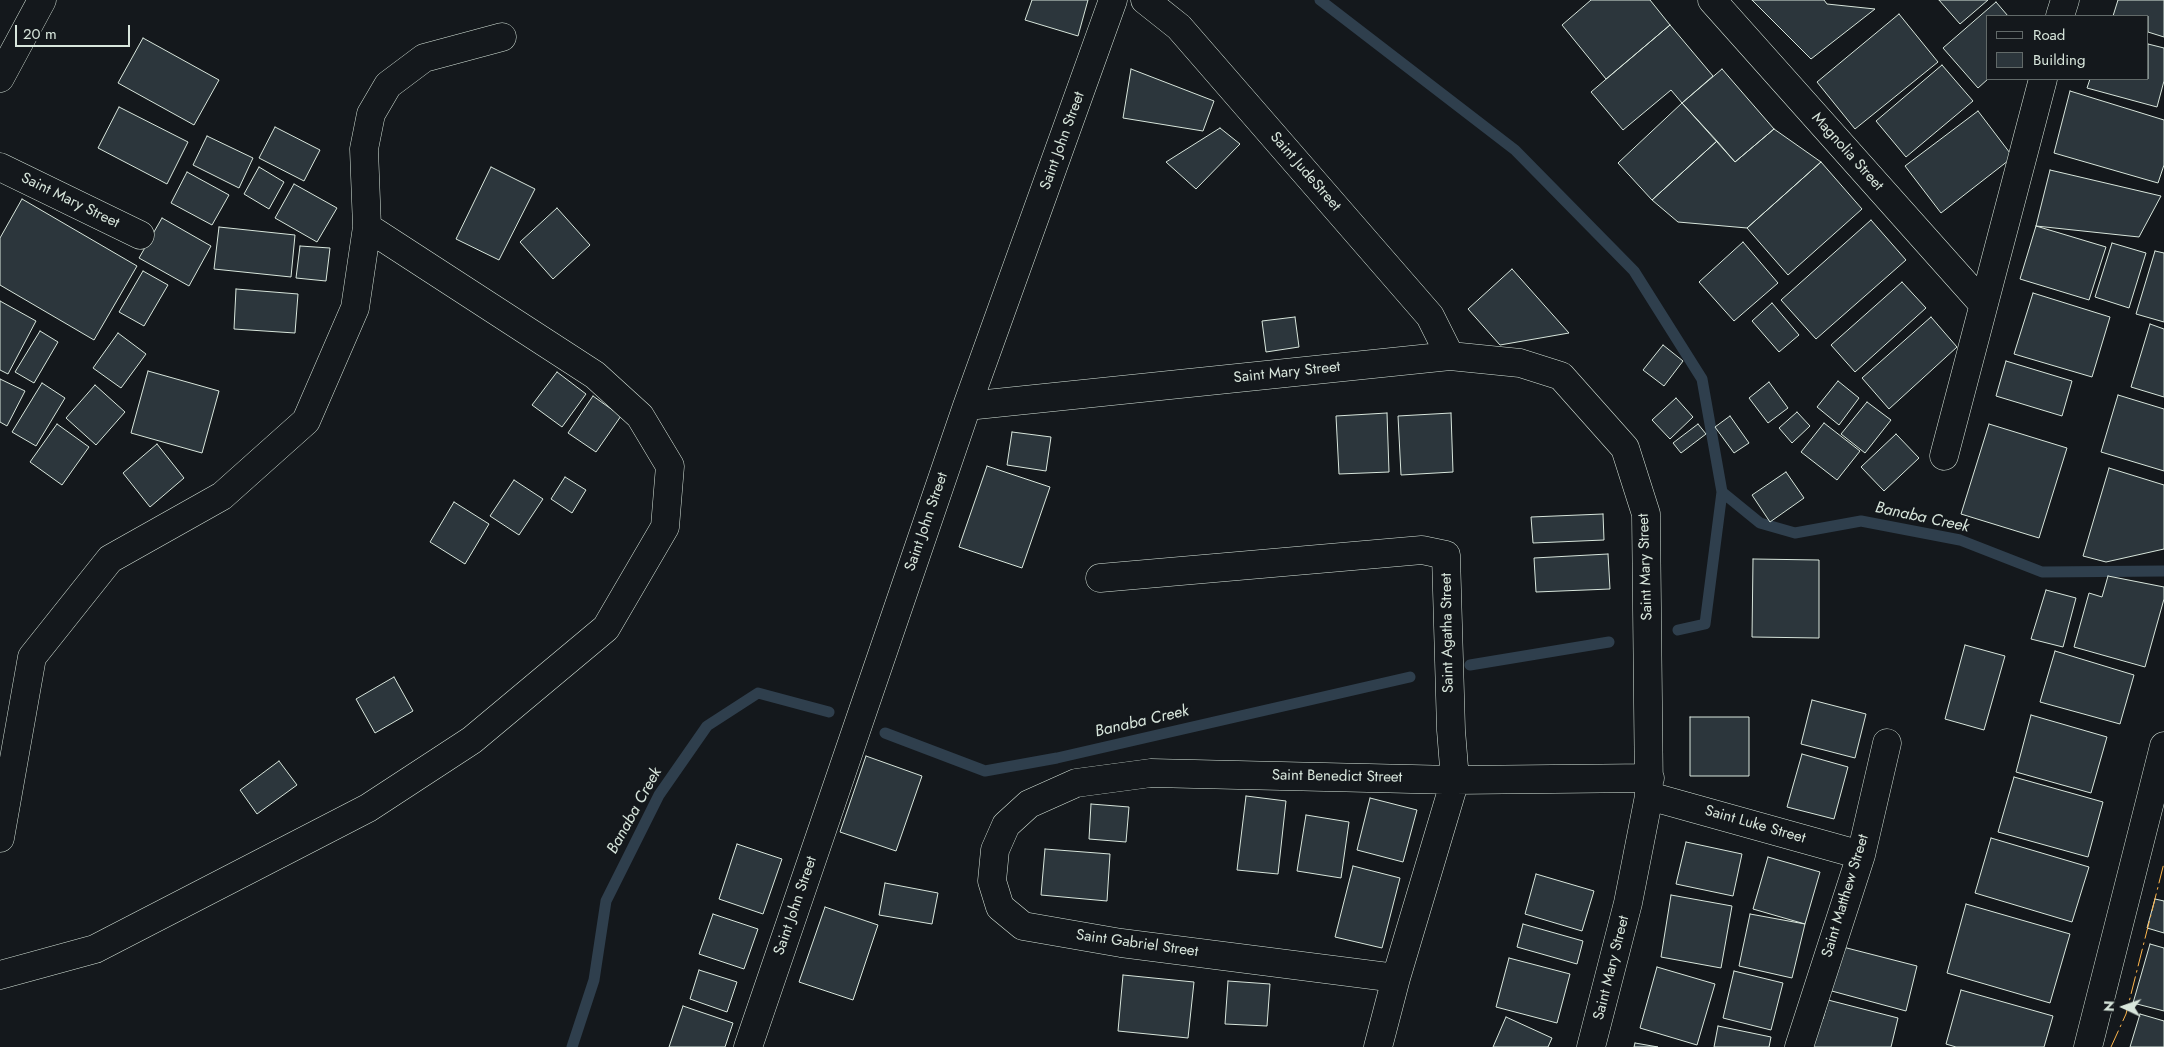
<!DOCTYPE html>
<style>
body{margin:0}
#map{position:relative;width:2164px;height:1047px;overflow:hidden;background:#14181c;font-family:Jost,sans-serif}
canvas{display:block}
.legend{position:absolute;left:1986px;top:15px;width:162px;height:65px;box-sizing:border-box;background:#14181c;border:1px solid #626a69;margin:0;padding:6px 9px;list-style:none;font-size:15px;color:#d8e6dc}
.legend li{display:flex;align-items:center;gap:10px;height:25px}
.legend b{width:25px;border:1px solid #626a69}
.north{position:absolute;left:2099px;top:982px;width:50px;height:50px;-webkit-text-stroke:4px #14181c;paint-order:stroke;rotate:273deg;font-size:14px;font-weight:700;line-height:20px;text-align:center;color:#d8e6dc}
.north::after{content:'';display:block;margin:auto;width:18px;height:22px;background:#d8e6dc;clip-path:polygon(50% 0,100% 100%,50% 72%,0 100%)}
.scale{position:absolute;left:15px;top:25px;width:115px;height:22px;box-sizing:border-box;border:2px solid #d8e6dc;border-top:0;padding-left:6px;font-size:15px;line-height:18px;white-space:nowrap;color:#d8e6dc;-webkit-text-stroke:4px #14181c;paint-order:stroke}
</style>
<div id="map">
<canvas width="2164" height="1047"></canvas>
<ul class="legend">
<li><b style="height:6px;background:#14181c"></b>Road</li>
<li><b style="height:14px;background:#2c363c"></b>Building</li>
</ul>
<div class="north">N</div>
<div class="scale">20 m</div>
</div>
<script>
const ctx = document.querySelector('canvas').getContext('2d');
ctx.lineJoin = 'round';
const toPath = rows => new Path2D(rows.map(r => 'M' + r).join(''));
function strokePath(path, color, width, dash) { ctx.strokeStyle = color; ctx.lineWidth = width; ctx.lineCap = dash ? 'butt' : 'round'; ctx.setLineDash(dash || []); ctx.stroke(path); }
function paint(path, color) { ctx.fillStyle = color; ctx.fill(path, 'evenodd'); }
function drawText(font, color, halo, rows, align = 'center') {
  ctx.font = font + ' Jost,sans-serif'; ctx.lineWidth = 4; ctx.setLineDash([]); ctx.textBaseline = 'middle'; ctx.strokeStyle = halo; ctx.fillStyle = color; for (const [text, x, y, turn = 0] of rows) {
    ctx.save(); ctx.translate(x, y); ctx.rotate((+turn || 0) * Math.PI / 180); ctx.textAlign = isNaN(turn) ? turn : align; if (halo) ctx.strokeText(text, 0, 0); ctx.fillText(text, 0, 0); ctx.restore();
  }
}
const stream = toPath([
 [1320,0,1515,150,1634,271,1702,379,1722,492],
 [1678,630,1705,624,1722,492,1760,523,1795,533,1861,521,1960,540,2042,572,2164,571],
 [1470,665,1609,642],
 [885,733,985,771,1057,758,1410,677],
 [572,1047,594,980,606,901,659,795,707,726,758,693,829,712]
]);
const building = toPath([
 [1032,0,1088,0,1078,36,1025,20,1032,0],
 [1591,0,1650,0,1670,25,1606,79,1562,25,1591,0],
 [1752,0,1824,0,1827,4,1875,9,1811,59,1752,0],
 [1939,0,1988,0,1960,24,1939,0],
 [2118,0,2164,0,2164,37,2148,32,2148,16,2113,16,2118,0],
 [1996,2,2008,16,1988,16,1988,79,1978,88,1943,48,1996,2],
 [1899,14,1938,62,1855,129,1817,82,1899,14],
 [1670,25,1713,76,1682,103,1671,90,1623,130,1591,92,1670,25],
 [143,38,219,80,194,125,118,83,143,38],
 [2148,44,2164,48,2164,81,2157,107,2087,88,2090,79,2148,79,2148,44],
 [1942,65,1973,101,1906,157,1876,121,1942,65],
 [1131,69,1214,101,1203,131,1123,118,1131,69],
 [1722,69,1774,129,1735,162,1682,103,1722,69],
 [2070,91,2164,120,2164,165,2158,183,2054,153,2070,91],
 [1682,103,1717,141,1652,200,1618,163,1682,103],
 [119,107,188,142,167,184,98,148,119,107],
 [1978,111,2013,157,1941,213,1905,166,1978,111],
 [275,127,320,150,304,181,259,158,275,127],
 [1220,128,1240,144,1196,189,1166,162,1220,128],
 [1774,129,1821,162,1747,228,1678,222,1652,200,1717,141,1735,162,1774,129],
 [207,136,253,158,239,188,193,165,207,136],
 [1821,162,1862,209,1788,275,1747,228,1821,162],
 [259,167,284,182,269,209,244,194,259,167],
 [491,167,535,189,499,260,456,239,491,167],
 [2050,170,2161,196,2139,237,2036,226,2050,170],
 [187,172,229,195,212,225,171,203,187,172],
 [294,184,337,208,317,242,275,218,294,184],
 [22,199,137,266,94,340,0,285,0,238,22,199],
 [557,208,590,245,553,279,520,242,557,208],
 [162,218,211,246,189,286,139,258,162,218],
 [1871,220,1906,260,1816,339,1781,300,1871,220],
 [2036,226,2106,247,2089,300,2020,279,2036,226],
 [219,227,295,235,291,277,214,269,219,227],
 [1743,242,1778,283,1734,321,1699,282,1743,242],
 [2112,243,2146,253,2129,308,2095,297,2112,243],
 [300,246,330,248,326,281,296,278,300,246],
 [2155,251,2164,253,2164,322,2136,314,2155,251],
 [1512,269,1569,333,1500,345,1468,309,1512,269],
 [143,271,168,285,144,326,119,312,143,271],
 [1902,282,1926,308,1855,372,1831,345,1902,282],
 [236,289,298,294,295,333,234,329,236,289],
 [2033,293,2110,317,2092,377,2014,354,2033,293],
 [0,301,36,321,8,374,0,370,0,301],
 [1772,303,1799,335,1779,352,1752,321,1772,303],
 [1295,317,1299,347,1266,352,1262,321,1295,317],
 [1931,317,1957,347,1889,409,1862,378,1931,317],
 [2150,324,2164,329,2164,397,2131,387,2150,324],
 [40,331,58,342,34,383,15,372,40,331],
 [118,333,146,354,121,388,93,368,118,333],
 [1663,345,1683,361,1664,386,1643,370,1663,345],
 [2006,361,2072,381,2062,416,1996,396,2006,361],
 [148,371,219,391,202,453,131,433,148,371],
 [557,372,586,394,562,427,532,405,557,372],
 [0,379,25,391,7,426,0,422,0,379],
 [1838,381,1859,398,1839,425,1817,407,1838,381],
 [1769,382,1788,408,1768,423,1749,398,1769,382],
 [42,383,65,398,36,446,12,432,42,383],
 [95,385,125,412,96,445,66,418,95,385],
 [2118,395,2164,409,2164,471,2101,452,2118,395],
 [593,396,621,416,596,452,568,433,593,396],
 [1676,398,1693,417,1670,439,1652,420,1676,398],
 [1867,402,1891,420,1865,453,1841,434,1867,402],
 [1797,412,1810,426,1792,443,1779,428,1797,412],
 [1387,413,1389,472,1339,474,1336,416,1387,413],
 [1451,413,1453,472,1401,475,1398,416,1451,413],
 [1730,416,1749,443,1734,453,1715,427,1730,416],
 [1824,423,1860,451,1837,480,1801,452,1824,423],
 [57,424,89,447,62,485,30,462,57,424],
 [1698,424,1706,434,1681,453,1673,443,1698,424],
 [1989,424,2067,448,2039,538,1961,514,1989,424],
 [1012,432,1051,437,1046,471,1007,465,1012,432],
 [1896,434,1919,458,1884,491,1861,467,1896,434],
 [157,444,184,478,150,507,123,473,157,444],
 [987,466,1050,487,1022,568,959,547,987,466],
 [2109,468,2164,485,2164,549,2106,562,2083,556,2109,468],
 [1786,472,1804,498,1770,522,1752,495,1786,472],
 [565,477,586,490,572,513,551,499,565,477],
 [514,480,543,499,519,535,490,516,514,480],
 [454,502,489,524,465,564,430,542,454,502],
 [1603,514,1604,540,1533,543,1531,517,1603,514],
 [1608,554,1610,589,1536,592,1534,558,1608,554],
 [1753,559,1819,560,1819,638,1752,637,1753,559],
 [2108,576,2164,587,2164,599,2145,667,2074,647,2089,593,2102,597,2108,576],
 [2046,590,2076,598,2063,647,2031,639,2046,590],
 [1965,645,2005,656,1984,730,1945,719,1965,645],
 [2055,651,2134,675,2120,724,2040,702,2055,651],
 [394,677,413,711,375,733,356,699,394,677],
 [1812,700,1866,714,1855,758,1801,744,1812,700],
 [2031,715,2107,737,2091,793,2016,772,2031,715],
 [1690,717,1749,717,1749,776,1690,776,1690,717],
 [1802,754,1848,767,1834,819,1787,807,1802,754],
 [866,756,922,776,896,851,840,832,866,756],
 [279,761,297,785,257,814,240,790,279,761],
 [2014,777,2103,802,2088,857,1998,832,2014,777],
 [1246,796,1286,801,1278,874,1237,870,1246,796],
 [1370,798,1417,810,1403,862,1357,850,1370,798],
 [1091,804,1129,807,1126,842,1089,839,1091,804],
 [1306,815,1349,822,1341,878,1297,871,1306,815],
 [1991,838,2089,867,2072,922,1975,893,1991,838],
 [1686,842,1742,854,1733,896,1676,884,1686,842],
 [737,844,782,859,763,914,719,899,737,844],
 [1045,849,1110,854,1107,901,1041,895,1045,849],
 [1768,857,1820,872,1805,924,1753,909,1768,857],
 [1353,866,1400,878,1382,948,1335,937,1353,866],
 [1536,874,1594,891,1582,931,1525,914,1536,874],
 [885,883,938,893,932,924,879,915,885,883],
 [1671,895,1732,906,1721,968,1661,957,1671,895],
 [2155,899,2164,901,2164,933,2147,928,2155,899],
 [1966,904,2070,934,2050,1003,1947,973,1966,904],
 [825,907,878,925,853,1000,799,982,825,907],
 [713,914,758,929,744,969,699,954,713,914],
 [1750,914,1805,924,1792,978,1739,966,1750,914],
 [1523,924,1583,941,1577,964,1517,947,1523,924],
 [2150,944,2164,948,2164,1011,2133,1003,2150,944],
 [1839,946,1917,966,1906,1011,1828,990,1839,946],
 [1509,958,1570,974,1557,1023,1496,1007,1509,958],
 [1657,967,1715,984,1697,1045,1640,1028,1657,967],
 [699,970,737,982,727,1012,690,999,699,970],
 [1734,971,1783,983,1771,1030,1723,1018,1734,971],
 [1123,975,1194,982,1188,1038,1118,1031,1123,975],
 [1228,981,1270,984,1267,1026,1225,1024,1228,981],
 [1961,990,2053,1016,2044,1047,1956,1047,1946,1044,1961,990],
 [1828,1000,1898,1018,1891,1047,1804,1047,1812,1016,1823,1019,1828,1000],
 [683,1006,733,1023,725,1047,669,1047,683,1006],
 [2140,1014,2164,1021,2164,1047,2130,1047,2140,1014],
 [1506,1017,1552,1038,1548,1047,1493,1047,1506,1017],
 [1718,1026,1771,1037,1769,1047,1714,1047,1718,1026],
 [1635,1043,1658,1047,1634,1047,1635,1043]
]);
const minor = toPath([
 [1145,0,1179,27,1430,316,1450,356],
 [1712,0,1983,304],
 [2060,16,2065,0],
 [0,167,140,235],
 [967,406,1450,356,1520,363,1561,376,1625,448,1646,514,1649,796,1628,903,1591,1047],
 [1944,456,2043,79],
 [1100,578,1422,550,1446,555,1451,730,1455,780,1396,978,1378,1047],
 [1649,796,1861,855],
 [0,838,32,657,110,559,222,496,306,421,355,308,367,227,364,149,371,114,388,85,424,58,502,37],
 [0,975,95,949,368,808,472,740,606,628,665,527,670,466,640,416,595,375,367,227],
 [1396,978,1121,943,1023,926,1000,907,992,881,995,850,1006,825,1029,804,1076,783,1151,773,1455,780,1650,778],
 [748,1047,967,406,1113,0],
 [1799,1047,1861,855,1887,743]
]);
const major = toPath([
 [0,78,42,0],
 [2088,1047,2164,746]
]);
const power = toPath([
 [2111,1047,2126,1014,2164,863]
]);
const streetNames = [
 ["Saint John Street",1063,141,-70],
 ["Magnolia Street",1847,152,48],
 ["Saint JudeStreet",1305,172,49],
 ["Saint Mary Street",70,201,26],
 ["Saint Mary Street",1287,373,-6],
 ["Saint John Street",927,522,-71],
 ["Saint Mary Street",1646,567,-92],
 ["Saint Agatha Street",1448,633,-91],
 ["Saint Benedict Street",1337,777,1],
 ["Saint Luke Street",1755,825,16],
 ["Saint Matthew Street",1846,896,-73],
 ["Saint John Street",796,906,-71],
 ["Saint Gabriel Street",1137,944,8],
 ["Saint Mary Street",1612,968,-76]
];
const waterNames = [
 ["Banaba Creek",1922,518,12],
 ["Banaba Creek",1142,722,-13],
 ["Banaba Creek",635,811,-61]
];
strokePath(stream, '#2f3f4d', 11);
paint(building, '#2c363c');
strokePath(building, '#d8e6dc', 1);
strokePath(minor, '#d8e6dc', 29);
strokePath(major, '#d8e6dc', 29);
strokePath(minor, '#14181c', 28);
strokePath(major, '#14181c', 28);
strokePath(power, '#ffb74d', 1, [18, 4, 2.5, 4]);
drawText('15px', '#d8e6dc', '#14181c', streetNames);
drawText('italic 16px', '#d8e6dc', '#14181c', waterNames);
</script>
